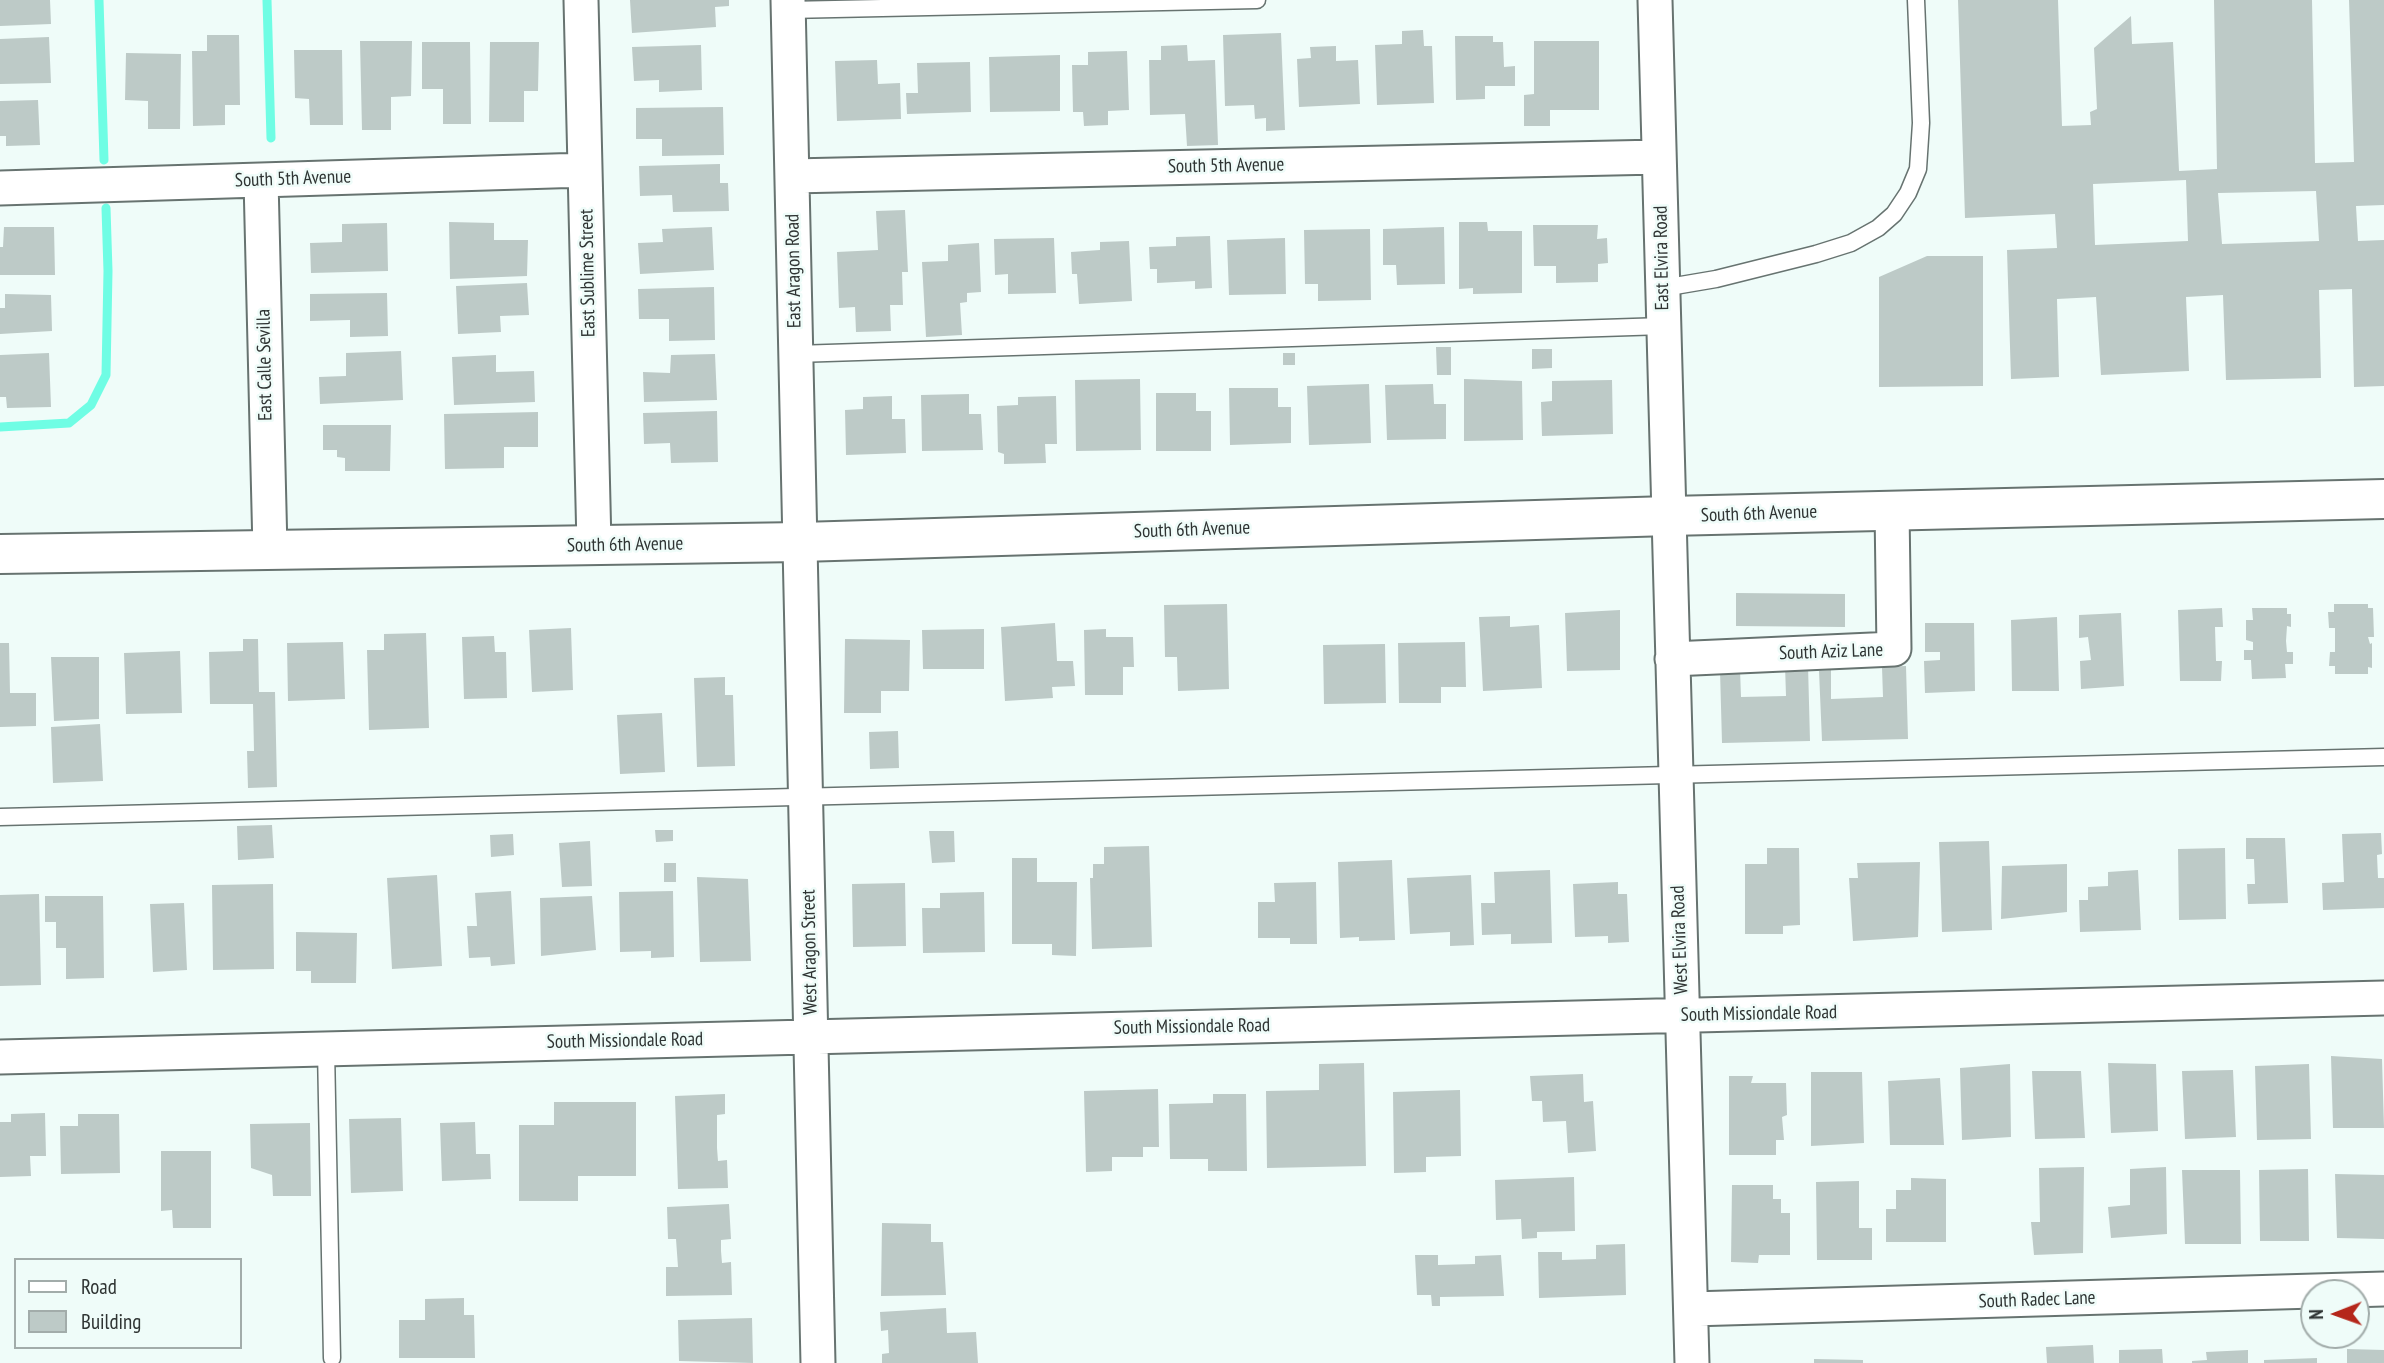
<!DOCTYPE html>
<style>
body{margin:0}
#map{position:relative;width:2384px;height:1363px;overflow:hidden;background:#effcf9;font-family:"PT Sans Narrow",sans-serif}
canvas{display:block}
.legend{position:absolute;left:14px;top:1258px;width:228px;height:91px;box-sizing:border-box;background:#effcf9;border:2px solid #a2acaa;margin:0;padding:9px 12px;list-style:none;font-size:21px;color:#2f3433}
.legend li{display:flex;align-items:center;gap:14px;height:35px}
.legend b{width:35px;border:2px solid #a2acaa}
.north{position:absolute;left:2300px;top:1279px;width:70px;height:70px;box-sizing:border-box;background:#effcf9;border:2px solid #a2acaa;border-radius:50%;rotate:269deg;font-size:19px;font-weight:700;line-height:28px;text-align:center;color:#2f3433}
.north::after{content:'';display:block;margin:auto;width:24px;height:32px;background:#b5271b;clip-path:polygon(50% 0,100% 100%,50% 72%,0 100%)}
</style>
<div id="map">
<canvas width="2384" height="1363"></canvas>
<ul class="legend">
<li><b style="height:9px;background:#fff"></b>Road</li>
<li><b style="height:19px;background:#bdcac7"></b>Building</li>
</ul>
<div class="north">N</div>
</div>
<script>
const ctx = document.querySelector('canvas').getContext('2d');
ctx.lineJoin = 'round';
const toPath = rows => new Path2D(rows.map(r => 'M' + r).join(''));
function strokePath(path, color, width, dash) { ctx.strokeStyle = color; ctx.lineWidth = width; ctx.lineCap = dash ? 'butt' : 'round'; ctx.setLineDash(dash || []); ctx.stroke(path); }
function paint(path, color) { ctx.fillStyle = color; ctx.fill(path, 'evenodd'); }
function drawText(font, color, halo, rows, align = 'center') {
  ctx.font = font + ' "PT Sans Narrow",sans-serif'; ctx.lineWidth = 5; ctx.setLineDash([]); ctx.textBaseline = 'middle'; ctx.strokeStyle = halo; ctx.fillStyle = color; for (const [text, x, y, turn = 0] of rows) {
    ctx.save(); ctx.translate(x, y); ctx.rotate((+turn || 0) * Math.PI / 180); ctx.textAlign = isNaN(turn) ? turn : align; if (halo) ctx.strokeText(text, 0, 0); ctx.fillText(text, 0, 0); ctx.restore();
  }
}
const stream = toPath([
 [99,0,104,160],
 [267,0,271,138],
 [0,427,69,423,91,405,106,375,108,271,106,208]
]);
const building = toPath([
 [0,0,50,0,51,24,0,26],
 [630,0,729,0,729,6,715,7,716,27,632,33],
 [1958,0,2058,0,2062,126,2091,125,2090,112,2097,109,2094,48,2131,16,2132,44,2173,42,2179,171,2217,169,2214,0,2312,0,2315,163,2354,162,2349,0,2384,0,2384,205,2356,206,2358,241,2384,240,2384,386,2354,387,2352,289,2319,290,2321,378,2226,380,2223,295,2186,297,2189,371,2101,375,2096,297,2057,299,2059,377,2011,379,2007,250,2057,248,2055,214,1965,218],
 [2186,180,2188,241,2095,245,2093,184],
 [2316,191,2319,241,2222,244,2218,193],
 [1423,30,1424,46,1432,46,1434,103,1377,105,1375,45,1402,44,1402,31],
 [1281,33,1285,130,1266,131,1266,118,1255,119,1254,105,1225,106,1223,35],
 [207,35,239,35,240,105,225,105,225,125,193,126,192,51,207,51],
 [1455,36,1493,36,1493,42,1503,42,1504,67,1515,66,1515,86,1485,86,1485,99,1456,100],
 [49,37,51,83,0,84,0,39],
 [360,41,412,41,411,96,391,97,391,130,362,130],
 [1534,41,1599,41,1599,110,1550,110,1550,126,1524,126,1524,95,1534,94],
 [422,42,470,42,471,124,443,124,443,89,422,89],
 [490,42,539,42,538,91,524,91,524,122,489,122],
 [701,45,702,90,659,92,659,80,634,81,632,47],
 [1187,45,1188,61,1215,60,1218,145,1187,146,1185,114,1150,115,1149,60,1161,60,1161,46],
 [1336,46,1336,61,1358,60,1360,104,1299,107,1297,59,1311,58,1310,47],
 [294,50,342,50,343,125,310,125,309,99,295,98],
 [1127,51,1129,110,1108,111,1108,125,1084,126,1083,112,1073,112,1072,65,1088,65,1088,52],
 [126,53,181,54,180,129,148,129,148,101,125,100],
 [1060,55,1060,111,990,112,989,57],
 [877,60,878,84,900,83,901,119,837,121,835,61],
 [970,62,971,112,907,114,906,93,918,93,917,63],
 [38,100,40,145,6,146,6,136,0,136,0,101],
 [723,107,724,155,662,156,662,139,636,139,636,108],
 [720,164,720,183,728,183,729,211,673,212,672,195,640,196,639,166],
 [905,210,908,272,902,272,903,305,890,305,891,331,856,332,855,307,839,308,837,252,878,250,876,211],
 [449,222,494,223,494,240,528,240,527,276,450,279],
 [1459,222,1487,222,1488,231,1522,231,1522,293,1473,294,1473,288,1459,289],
 [387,223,388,271,311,273,310,243,342,242,342,224],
 [1533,225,1598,225,1597,239,1607,238,1608,263,1598,264,1598,282,1556,283,1556,266,1534,266],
 [4,227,54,227,55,275,0,275,0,247,3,247],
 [712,227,714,270,640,274,638,243,663,242,662,229],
 [1444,227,1445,284,1397,285,1396,265,1383,265,1383,229],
 [1370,229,1371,300,1318,301,1318,284,1305,284,1304,230],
 [1210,236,1212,288,1195,289,1195,281,1157,283,1157,269,1150,269,1149,247,1176,246,1176,237],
 [1054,238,1056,293,1008,294,1008,274,995,275,994,239],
 [1285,238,1286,294,1229,295,1227,240],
 [1129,241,1132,301,1079,304,1077,274,1072,274,1071,252,1100,250,1100,242],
 [979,243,981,292,967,293,967,302,960,303,962,335,926,337,922,262,948,261,948,245],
 [1927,256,1983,256,1983,386,1879,387,1879,277],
 [527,283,529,315,500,316,501,332,458,334,456,286],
 [714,287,715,340,669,341,669,319,639,319,638,289],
 [387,293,388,336,350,337,350,320,310,321,310,294],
 [5,294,51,295,52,331,0,334,0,308,5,308],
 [1436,347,1451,347,1451,375,1437,375],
 [1532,349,1552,349,1552,368,1532,369],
 [401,351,403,400,320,404,319,377,346,376,346,353],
 [49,353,51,407,7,408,6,397,0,397,0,355],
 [1283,353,1295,353,1295,365,1283,365],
 [715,354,717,400,644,402,643,372,670,373,671,355],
 [496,355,496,372,534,371,535,402,454,405,452,357],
 [1140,379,1141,450,1076,451,1075,380],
 [1464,379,1522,381,1523,440,1464,441],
 [1612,380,1613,434,1542,436,1541,402,1552,401,1552,381],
 [1369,384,1371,443,1309,445,1307,386],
 [1433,384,1434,404,1446,404,1446,439,1387,440,1385,385],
 [1229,388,1278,388,1278,407,1291,407,1291,443,1230,445],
 [1156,393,1196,393,1196,411,1211,411,1211,451,1156,451],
 [969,394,969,414,981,414,983,450,922,451,921,395],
 [892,396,892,419,905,419,906,453,846,455,845,410,863,409,863,397],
 [1056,396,1057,444,1045,444,1046,463,1004,464,1004,454,998,452,997,406,1018,405,1018,397],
 [717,411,718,462,671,463,670,443,644,444,643,413],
 [538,412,538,447,504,447,504,468,445,469,444,414],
 [323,425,391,425,390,471,345,471,345,458,337,457,337,450,323,450],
 [1736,593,1845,594,1845,627,1736,626],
 [1227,604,1229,689,1178,691,1177,657,1165,657,1164,605],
 [2334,604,2368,604,2368,608,2373,608,2374,637,2368,637,2370,644,2372,643,2372,668,2368,667,2368,674,2335,674,2335,666,2329,666,2330,652,2335,652,2335,628,2329,628,2328,612,2334,612],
 [2222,608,2223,627,2215,627,2216,661,2222,661,2221,681,2180,681,2178,610],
 [2252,608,2287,608,2287,614,2291,614,2291,627,2287,626,2286,641,2287,652,2293,652,2293,664,2285,664,2286,678,2252,679,2251,660,2244,660,2244,650,2253,650,2253,642,2246,640,2246,620,2253,620],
 [1620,610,1620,670,1567,671,1565,613],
 [2121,613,2124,686,2081,689,2080,661,2091,660,2088,637,2079,638,2079,615],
 [1510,616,1510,627,1539,625,1542,688,1483,691,1479,617],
 [2057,617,2059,691,2012,691,2011,620],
 [1055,623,1057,661,1073,661,1075,686,1052,687,1053,698,1005,701,1001,627],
 [1925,623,1974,623,1975,691,1925,693,1924,661,1940,660,1940,652,1925,652],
 [571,628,573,690,532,692,529,630],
 [984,629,984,669,923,669,922,630],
 [1106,629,1106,637,1133,637,1134,667,1123,667,1123,695,1085,695,1084,630],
 [426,633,429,728,369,730,367,650,384,650,384,634],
 [494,636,495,652,506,652,507,698,464,699,462,637],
 [243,639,258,639,259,692,275,692,277,787,248,788,247,751,254,751,253,704,210,704,209,652,243,651],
 [845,639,910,640,909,691,881,691,881,713,844,713],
 [343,642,345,699,288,701,287,643],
 [1465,642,1466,687,1441,687,1441,703,1399,703,1398,643],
 [0,643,9,643,10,693,36,693,36,726,0,727],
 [1385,644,1386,703,1324,704,1323,645],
 [180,651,182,713,126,714,124,653],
 [51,657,99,657,99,719,54,721],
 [1785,665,1808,665,1810,741,1722,743,1720,670,1740,669,1741,697,1786,696],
 [1906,666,1908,739,1822,741,1819,671,1831,670,1831,699,1883,697,1882,667],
 [725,677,725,695,733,695,735,766,697,767,694,678],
 [662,713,665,772,620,774,617,715],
 [100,724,103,781,53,783,51,727],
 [898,731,899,768,870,769,869,732],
 [272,825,274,858,238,860,237,826],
 [655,830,673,830,673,841,656,842],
 [929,831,954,831,955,862,932,863],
 [2381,833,2382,854,2377,855,2378,878,2384,878,2384,908,2323,910,2322,883,2344,882,2342,834],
 [513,834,514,855,491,857,490,835],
 [2246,838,2285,838,2288,903,2248,904,2247,884,2255,884,2254,859,2246,859],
 [590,841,592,886,562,887,559,843],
 [1989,841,1992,930,1942,932,1939,842],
 [1149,846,1152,947,1092,949,1090,878,1093,878,1093,864,1104,864,1104,847],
 [1767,848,1799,848,1800,925,1783,926,1783,934,1745,934,1745,864,1767,864],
 [2225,848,2226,919,2179,920,2178,849],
 [1012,858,1037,858,1037,882,1077,882,1076,956,1052,955,1052,944,1012,944],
 [1392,860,1395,940,1359,941,1359,937,1340,938,1338,862],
 [1920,862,1918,937,1853,941,1849,878,1858,878,1857,863],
 [664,863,676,863,676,882,664,882],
 [2067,864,2067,912,2001,919,2002,866],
 [1550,870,1552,943,1511,944,1511,934,1482,935,1481,903,1495,903,1494,872],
 [2138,870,2141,930,2080,932,2079,900,2088,900,2088,887,2108,886,2108,872],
 [437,875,442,966,392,969,387,878],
 [1471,875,1474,945,1450,946,1450,932,1410,934,1407,878],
 [697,877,748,879,751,961,700,962],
 [1316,882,1317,944,1290,944,1290,938,1258,938,1258,902,1275,902,1274,883],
 [1618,882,1618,894,1627,894,1629,942,1608,943,1608,936,1575,937,1573,884],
 [905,883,906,946,853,947,852,884],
 [273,884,274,969,213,970,212,885],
 [511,891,515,964,491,966,490,957,469,958,467,926,477,926,475,893],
 [673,891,674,957,651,958,651,951,620,952,619,892],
 [984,892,985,952,923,953,922,908,940,908,940,893],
 [39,894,41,985,0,986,0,895],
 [45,896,103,896,104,978,66,979,66,948,56,948,56,922,45,922],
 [592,896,596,950,541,956,540,898],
 [184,903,187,970,153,972,150,904],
 [296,932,357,933,356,983,311,983,311,971,296,971],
 [2331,1056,2382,1059,2384,1128,2333,1128],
 [1364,1063,1366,1166,1267,1168,1266,1091,1319,1090,1319,1064],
 [2108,1063,2156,1064,2158,1131,2111,1133],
 [2010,1064,2011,1137,1962,1140,1960,1068],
 [2309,1064,2311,1139,2257,1140,2255,1066],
 [2233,1070,2236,1137,2185,1139,2182,1071],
 [2032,1071,2081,1071,2085,1138,2035,1139],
 [1811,1072,1862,1072,1864,1143,1811,1146],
 [1583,1074,1584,1102,1593,1101,1596,1151,1568,1153,1566,1121,1543,1122,1542,1101,1532,1101,1530,1076],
 [1729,1076,1753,1076,1751,1083,1786,1083,1787,1115,1782,1117,1784,1140,1776,1140,1776,1155,1729,1155],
 [1940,1078,1944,1145,1890,1145,1888,1081],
 [1158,1089,1159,1147,1143,1147,1143,1157,1112,1157,1112,1171,1086,1172,1084,1091],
 [1460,1090,1461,1156,1426,1157,1426,1172,1394,1173,1393,1092],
 [725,1094,725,1114,717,1115,717,1148,718,1161,727,1160,728,1188,678,1189,675,1096],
 [1213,1094,1246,1094,1247,1171,1208,1171,1208,1159,1170,1159,1169,1104,1213,1103],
 [554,1102,636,1102,636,1176,578,1176,578,1201,519,1201,519,1125,554,1125],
 [45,1113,46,1156,30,1156,31,1176,0,1177,0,1122,11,1122,11,1114],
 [78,1114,119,1114,120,1173,61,1174,60,1126,78,1126],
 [401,1118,403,1191,351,1193,349,1119],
 [475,1122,476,1154,490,1154,491,1179,442,1181,440,1123],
 [310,1123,311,1196,273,1196,272,1175,251,1168,250,1124],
 [161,1151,211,1151,211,1228,173,1228,172,1210,161,1211],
 [2084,1167,2083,1253,2034,1255,2031,1222,2040,1222,2039,1168],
 [2166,1167,2167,1234,2111,1238,2108,1207,2130,1205,2130,1169],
 [2308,1169,2309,1241,2260,1241,2259,1170],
 [2182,1170,2240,1170,2241,1244,2185,1244],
 [2335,1174,2384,1175,2384,1239,2337,1238],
 [1574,1177,1575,1231,1537,1232,1537,1238,1522,1239,1521,1219,1496,1220,1495,1180],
 [1911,1178,1946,1179,1946,1242,1886,1242,1886,1209,1896,1209,1896,1190,1911,1190],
 [1859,1181,1859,1228,1872,1228,1872,1260,1817,1260,1816,1182],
 [1732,1185,1773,1185,1773,1199,1781,1199,1781,1213,1790,1213,1790,1255,1759,1255,1758,1263,1731,1262],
 [729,1204,731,1239,721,1240,721,1251,722,1263,731,1262,732,1295,666,1296,666,1267,678,1267,676,1239,668,1239,667,1207],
 [882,1223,931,1224,931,1242,943,1242,946,1295,881,1296],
 [1625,1244,1626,1295,1539,1298,1538,1252,1562,1252,1562,1260,1596,1259,1596,1245],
 [1415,1255,1438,1255,1438,1265,1475,1264,1475,1256,1501,1255,1504,1296,1440,1297,1440,1306,1432,1306,1431,1295,1417,1295],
 [464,1298,464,1315,474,1315,475,1358,399,1358,399,1320,425,1320,425,1299],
 [946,1308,947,1333,976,1332,978,1363,882,1363,882,1354,889,1353,888,1330,881,1331,880,1312],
 [752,1318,753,1363,679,1361,678,1320],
 [2093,1345,2094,1363,2047,1363,2046,1347],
 [2162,1349,2163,1363,2119,1363,2119,1350],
 [2347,1349,2384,1350,2384,1363,2347,1363],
 [2248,1350,2248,1363,2192,1363,2192,1361,2207,1360,2206,1352],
 [2317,1358,2317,1363,2264,1363,2264,1360],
 [1814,1359,1863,1360,1863,1363,1814,1363]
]);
const service = toPath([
 [788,10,1257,0],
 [1663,288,1716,279,1816,254,1851,243,1878,228,1894,214,1908,193,1918,169,1921,123,1916,0],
 [796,354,1664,326],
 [0,817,2384,757],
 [326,1049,332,1358]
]);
const minor = toPath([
 [581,0,594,545],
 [788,0,818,1363],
 [1655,0,1692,1363],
 [792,176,1659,157],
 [261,180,270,550],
 [0,188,585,170],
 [1672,659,1894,649,1892,510],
 [0,1057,2384,998],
 [1691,1309,2384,1289]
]);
const tertiary = toPath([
 [0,554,801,542,1669,516,2384,499]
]);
const streetNames = [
 ["South 5th Avenue",1226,166,-1],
 ["South 5th Avenue",293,179,-2],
 ["East Elvira Road",1662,258,-91],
 ["East Aragon Road",794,271,-91],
 ["East Sublime Street",588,273,-91],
 ["East Calle Sevilla",265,365,-91],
 ["South 6th Avenue",1759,514,-2],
 ["South 6th Avenue",1192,530,-2],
 ["South 6th Avenue",625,545,-1],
 ["South Aziz Lane",1831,652,-2],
 ["West Elvira Road",1680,940,-92],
 ["West Aragon Street",810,952,-91],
 ["South Missiondale Road",1759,1014,-1],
 ["South Missiondale Road",1192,1027,-1],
 ["South Missiondale Road",625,1041,-1],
 ["South Radec Lane",2037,1300,-2]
];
strokePath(stream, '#6ffde4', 9);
paint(building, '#bdcac7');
strokePath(service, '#677370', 19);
strokePath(minor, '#677370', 37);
strokePath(tertiary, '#677370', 42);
strokePath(service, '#fff', 16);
strokePath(minor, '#fff', 33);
strokePath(tertiary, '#fff', 38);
drawText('19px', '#2f3433', '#effcf9', streetNames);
</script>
